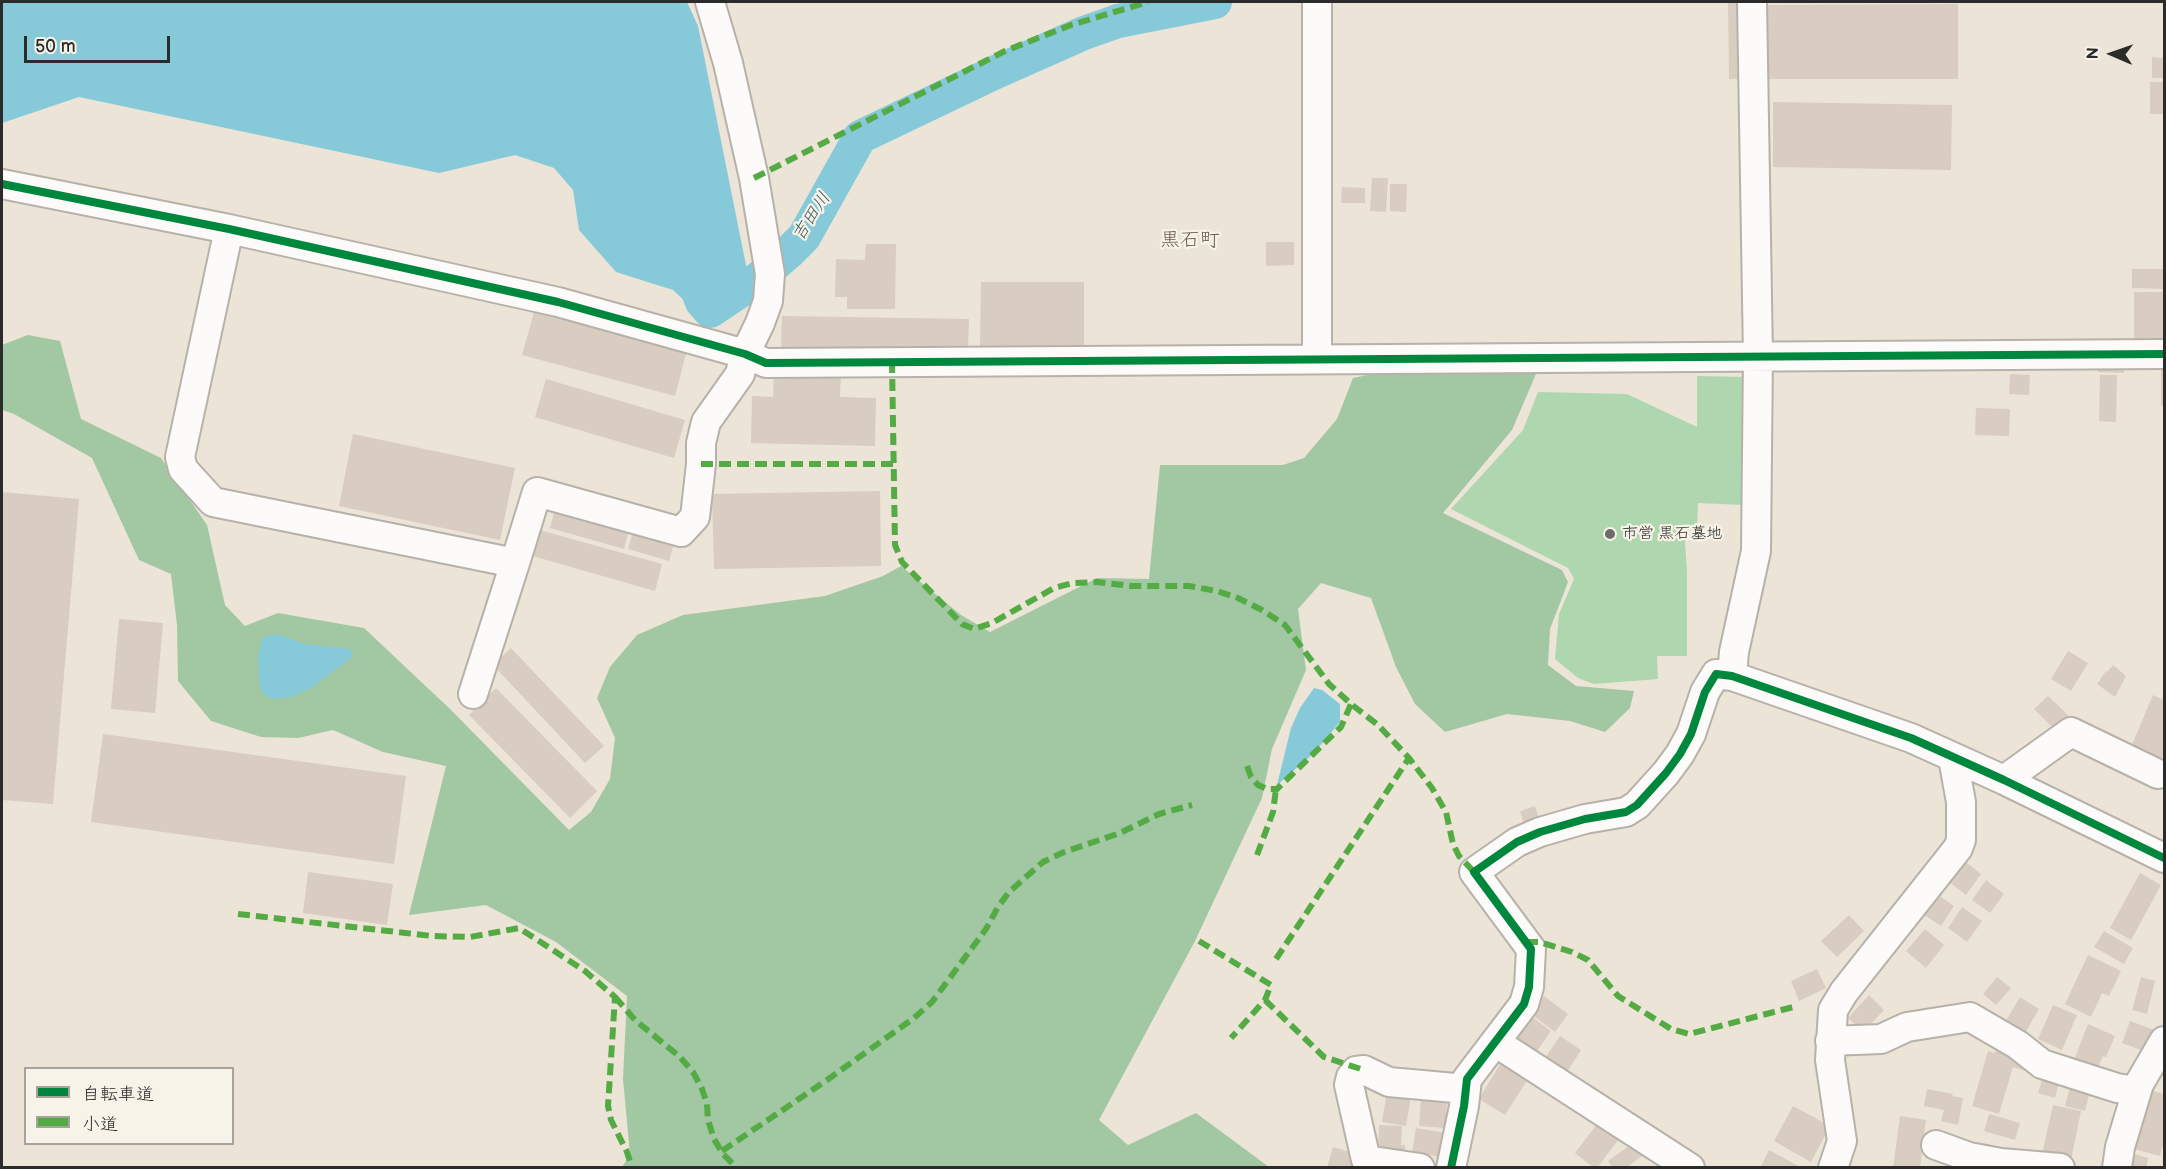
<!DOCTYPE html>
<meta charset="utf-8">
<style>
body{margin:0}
#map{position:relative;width:2166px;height:1169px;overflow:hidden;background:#ece4d7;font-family:"Balsamiq Sans","Klee One",sans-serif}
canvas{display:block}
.frame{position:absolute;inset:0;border:3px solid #2b2b2b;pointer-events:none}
.legend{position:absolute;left:24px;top:1067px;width:210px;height:78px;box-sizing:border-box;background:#f7f3e8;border:2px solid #a5a39c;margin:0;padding:8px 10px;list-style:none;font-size:18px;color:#2b2b2b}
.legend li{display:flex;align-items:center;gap:12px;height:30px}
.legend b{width:30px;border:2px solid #a5a39c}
.north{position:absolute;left:2082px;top:24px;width:60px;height:60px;-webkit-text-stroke:4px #f7f3e8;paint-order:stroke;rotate:272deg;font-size:16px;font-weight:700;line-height:24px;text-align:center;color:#2b2b2b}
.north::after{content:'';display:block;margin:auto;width:21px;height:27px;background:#2b2b2b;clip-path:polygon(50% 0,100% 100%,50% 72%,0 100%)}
.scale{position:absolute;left:24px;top:36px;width:146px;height:27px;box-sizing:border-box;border:3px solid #2b2b2b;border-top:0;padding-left:8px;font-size:18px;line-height:21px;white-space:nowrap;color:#2b2b2b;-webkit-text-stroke:4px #f7f3e8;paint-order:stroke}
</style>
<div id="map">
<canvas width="2166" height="1169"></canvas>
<div class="frame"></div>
<ul class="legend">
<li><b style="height:8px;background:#00873e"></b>自転車道</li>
<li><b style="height:8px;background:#54ab44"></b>小道</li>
</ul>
<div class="north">N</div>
<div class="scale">50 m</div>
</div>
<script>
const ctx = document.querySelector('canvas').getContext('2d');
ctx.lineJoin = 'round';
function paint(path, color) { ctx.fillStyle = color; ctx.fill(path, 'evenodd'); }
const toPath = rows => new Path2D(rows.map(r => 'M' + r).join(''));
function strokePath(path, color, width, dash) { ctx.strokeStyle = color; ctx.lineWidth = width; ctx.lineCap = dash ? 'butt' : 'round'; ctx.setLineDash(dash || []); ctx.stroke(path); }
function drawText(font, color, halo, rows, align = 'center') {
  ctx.font = font + ' "Balsamiq Sans","Klee One",sans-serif'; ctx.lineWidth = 4.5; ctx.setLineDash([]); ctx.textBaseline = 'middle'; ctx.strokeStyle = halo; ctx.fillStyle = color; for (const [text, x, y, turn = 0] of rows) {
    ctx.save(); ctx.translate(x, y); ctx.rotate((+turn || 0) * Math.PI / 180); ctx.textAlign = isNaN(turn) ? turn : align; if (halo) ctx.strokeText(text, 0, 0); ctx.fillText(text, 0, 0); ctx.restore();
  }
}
const green = toPath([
 [1697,376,1747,377,1744,505,1698,503,1697,528,1684,527,1687,571,1687,656,1657,656,1658,679,1594,684,1578,678,1555,659,1559,614,1574,579,1568,568,1451,509,1523,430,1538,392,1627,394,1697,427]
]);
const forest = toPath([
 [28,335,60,341,81,419,161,458,207,525,225,605,245,626,278,613,364,628,450,709,569,830,591,812,610,779,615,738,597,698,610,667,637,635,683,615,825,596,883,576,901,566,961,615,990,632,1097,578,1149,579,1160,465,1283,465,1304,458,1337,419,1353,378,1377,373,1424,369,1536,374,1512,430,1443,513,1562,570,1568,582,1550,629,1548,665,1576,686,1634,691,1630,708,1605,732,1570,721,1507,714,1445,732,1415,704,1396,667,1371,598,1321,583,1298,609,1306,670,1272,749,1262,798,1195,941,1099,1120,1128,1145,1196,1113,1269,1167,622,1167,630,1155,623,1079,627,996,556,942,486,905,409,915,446,766,383,752,333,730,298,738,261,737,211,721,178,681,177,625,171,574,139,560,92,458,14,414,2,410,2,345]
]);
const water = toPath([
 [2,2,687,2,698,26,747,270,697,312,673,290,616,272,579,230,573,190,554,168,515,155,439,173,79,97,2,123],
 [268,635,281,635,305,644,349,649,352,652,352,657,311,688,291,697,275,699,265,696,260,688,259,678,258,659,262,639],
 [1314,688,1322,690,1340,704,1340,722,1314,753,1277,785,1291,728,1300,708]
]);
const river = toPath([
 [686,261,702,302,710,311,758,279,789,252,804,237,860,137,996,72,1084,33,1118,21,1215,2]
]);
const building = toPath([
 [1728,2,1744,2,1744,79,1729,79],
 [1958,4,1958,79,1767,79,1767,5],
 [2152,57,2164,58,2164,78,2152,78],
 [2150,82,2164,82,2164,114,2150,114],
 [1773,102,1952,105,1951,170,1773,167],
 [1372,178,1388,178,1386,212,1370,211],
 [1390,184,1407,184,1406,212,1390,211],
 [1342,187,1365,188,1365,203,1341,203],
 [1266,242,1294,242,1294,265,1266,266],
 [866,244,896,244,895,309,847,309,847,297,835,297,836,259,865,260],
 [2132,269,2164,269,2164,289,2132,288],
 [981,282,1084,282,1084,348,980,347],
 [2134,292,2164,292,2164,340,2134,340],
 [535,309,687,350,675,396,522,355],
 [782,316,969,319,968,350,781,347],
 [2098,359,2125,360,2124,373,2098,372],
 [2161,367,2164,367,2164,406,2161,406],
 [774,369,841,370,840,397,876,398,875,446,751,443,752,396,773,397],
 [2010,374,2030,375,2029,395,2009,394],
 [2100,375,2117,375,2116,422,2099,421],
 [546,379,685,420,674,458,535,417],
 [1976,408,2010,409,2009,436,1975,435],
 [353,434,515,468,500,540,339,506],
 [880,491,881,566,714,569,712,494],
 [2,492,79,499,53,804,2,800],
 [556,505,630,526,624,549,550,528],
 [536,529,662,564,655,591,529,555],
 [634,529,675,540,669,561,628,549],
 [119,619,163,623,155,713,111,709],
 [511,648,604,746,585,763,493,665],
 [2068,651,2088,663,2071,691,2051,679],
 [2113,665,2126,676,2115,697,2097,684,2106,671,2107,672],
 [496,688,597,791,570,818,469,715],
 [2153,695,2164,700,2164,753,2158,767,2128,754],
 [2048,696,2068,715,2054,729,2034,709],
 [103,734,406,776,394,864,91,822],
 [1535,806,1540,821,1524,825,1520,811],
 [1963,860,1981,874,1966,895,1948,881],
 [308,872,393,884,387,925,303,913],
 [2140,873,2161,885,2131,940,2110,928],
 [1986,880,2004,894,1990,913,1972,900],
 [1934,892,1954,906,1941,926,1920,912],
 [1962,907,1982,921,1967,942,1948,928],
 [1849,915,1864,931,1837,957,1821,941],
 [1925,929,1944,945,1926,968,1906,951],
 [2104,931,2133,948,2124,964,2094,947],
 [2088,955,2121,971,2109,996,2102,993,2091,1017,2065,1004],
 [1817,969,1826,988,1799,1001,1791,981],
 [1997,977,2011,988,1996,1005,1983,994],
 [2141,977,2155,981,2147,1014,2132,1010],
 [1869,995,1884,1010,1863,1032,1848,1018],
 [1544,996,1568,1014,1555,1032,1531,1014],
 [2020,997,2039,1009,2022,1038,2003,1026],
 [2053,1005,2077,1015,2062,1050,2038,1039],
 [1531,1016,1551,1031,1535,1054,1514,1039],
 [2130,1021,2157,1031,2149,1053,2122,1043],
 [2088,1024,2115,1036,2106,1057,2103,1056,2094,1077,2071,1068],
 [1560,1036,1581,1050,1565,1075,1543,1061],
 [1997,1048,2033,1059,2029,1072,2013,1067,1999,1114,1972,1106,1988,1051,1995,1053],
 [1503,1059,1530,1076,1505,1115,1479,1099],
 [2044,1074,2060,1078,2055,1098,2038,1093],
 [2071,1082,2091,1087,2085,1111,2065,1106],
 [1927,1089,1953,1094,1952,1096,1963,1098,1958,1125,1941,1121,1944,1110,1924,1106],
 [2146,1089,2164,1094,2164,1140,2160,1156,2130,1148],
 [1387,1092,1411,1096,1406,1126,1382,1122],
 [1421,1098,1447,1100,1445,1128,1419,1126],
 [2053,1105,2081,1111,2070,1165,2041,1159],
 [1793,1106,1830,1126,1811,1162,1774,1141],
 [1989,1114,2020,1123,2015,1140,1984,1131],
 [1900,1116,1926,1120,1920,1168,1893,1168],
 [1597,1124,1618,1140,1597,1168,1594,1168,1575,1153],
 [1379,1125,1402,1126,1401,1145,1405,1145,1405,1159,1378,1149],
 [1416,1128,1446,1133,1443,1157,1412,1153],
 [1637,1140,1646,1153,1626,1168,1613,1168,1608,1161],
 [1333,1147,1360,1155,1357,1168,1327,1168],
 [1769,1150,1802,1168,1760,1168],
 [2128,1152,2148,1158,2146,1168,2124,1164]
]);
const minor = toPath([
 [2,184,229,229,558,302,745,354,766,363,2164,354],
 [229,229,180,457,183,469,213,502,515,563,537,492,681,532,695,517,701,464,701,443,706,422,740,374,745,354,760,323,768,301,770,274,754,178,728,63,710,2],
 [1317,359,1317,2],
 [1732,676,1734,652,1756,551,1758,357,1752,2],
 [473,694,515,563],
 [2004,780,2071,732,2158,774],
 [1830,1041,1881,1039,1907,1027,1970,1017,2018,1045,2042,1064,2117,1088,2136,1091],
 [1495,1042,1690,1168],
 [1936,1145,1969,1157,2001,1163,2060,1168],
 [1420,1168,1366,1160,1349,1085,1351,1077,1356,1071,1364,1070,1389,1082,1466,1089],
 [1451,1168,1464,1106,1467,1079,1524,1004,1529,987,1531,949,1474,872,1517,842,1540,832,1585,819,1626,812,1637,805,1666,773,1680,754,1691,734,1705,692,1716,674,1732,676,1911,738,2004,780,2164,858],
 [1833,1168,1842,1141,1830,1060,1833,1010,1844,992,1958,848,1961,840,1961,802,1953,758],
 [2117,1168,2120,1147,2139,1084,2164,1041]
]);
const quiet = toPath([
 [754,178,1005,51,1071,25,1148,2],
 [892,361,895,545,902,562,962,624,974,629,992,623,1054,588,1073,583,1097,582,1131,586,1189,586,1217,591,1238,598,1262,610,1285,625,1329,684,1351,704,1378,725,1409,758,1432,788,1446,812,1453,844,1459,856,1474,872],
 [701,464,893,464],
 [1247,766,1251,777,1258,785,1267,789,1277,789,1341,727,1351,704],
 [1257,855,1273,812,1276,789],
 [238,914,432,936,470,937,519,928,585,971,615,997,608,1106,611,1120,627,1152,632,1168],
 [1199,941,1271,985,1265,1000,1231,1038],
 [1526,942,1539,942,1572,952,1588,960,1618,996,1671,1029,1689,1034,1797,1006],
 [1276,959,1409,758],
 [615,997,635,1020,680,1057,693,1072,702,1089,707,1104,708,1120,714,1139,723,1154,737,1168],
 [1265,1000,1324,1057,1364,1070],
 [722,1151,827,1080,914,1018,932,1002,986,929,998,907,1009,892,1043,862,1064,852,1120,833,1159,814,1192,805]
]);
const cycleway = toPath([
 [2,184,229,229,558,302,745,354,766,363,2164,354],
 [1451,1168,1464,1106,1467,1079,1524,1004,1529,987,1531,949,1474,872,1517,842,1540,832,1585,819,1626,812,1637,805,1666,773,1680,754,1691,734,1705,692,1716,674,1732,676,1911,738,2004,780,2164,858]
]);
const markers = [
 [1610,534,6,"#6f6c67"]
];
const poiNames = [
 ["市営 黒石墓地",1622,534]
];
const waterNames = [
 ["吉田川",812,217,-57]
];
const quarterNames = [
 ["黒石町",1190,241]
];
paint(green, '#aed7af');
paint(forest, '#a2c7a3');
paint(water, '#86c9d8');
strokePath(river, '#86c9d8', 34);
paint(building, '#d9ccc0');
strokePath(minor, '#b6b1a9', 32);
strokePath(minor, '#fcfbf9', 28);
strokePath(quiet, '#54ab44', 6, [12, 6]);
strokePath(cycleway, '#00873e', 8);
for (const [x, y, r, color] of markers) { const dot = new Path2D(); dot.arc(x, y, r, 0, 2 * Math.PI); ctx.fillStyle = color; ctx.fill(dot); strokePath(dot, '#f7f3e8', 2); }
drawText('16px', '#2b2b2b', '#f7f3e8', poiNames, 'left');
drawText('italic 18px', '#39575f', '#f7f3e8', waterNames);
drawText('20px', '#6f5b50', '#f7f3e8', quarterNames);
</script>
